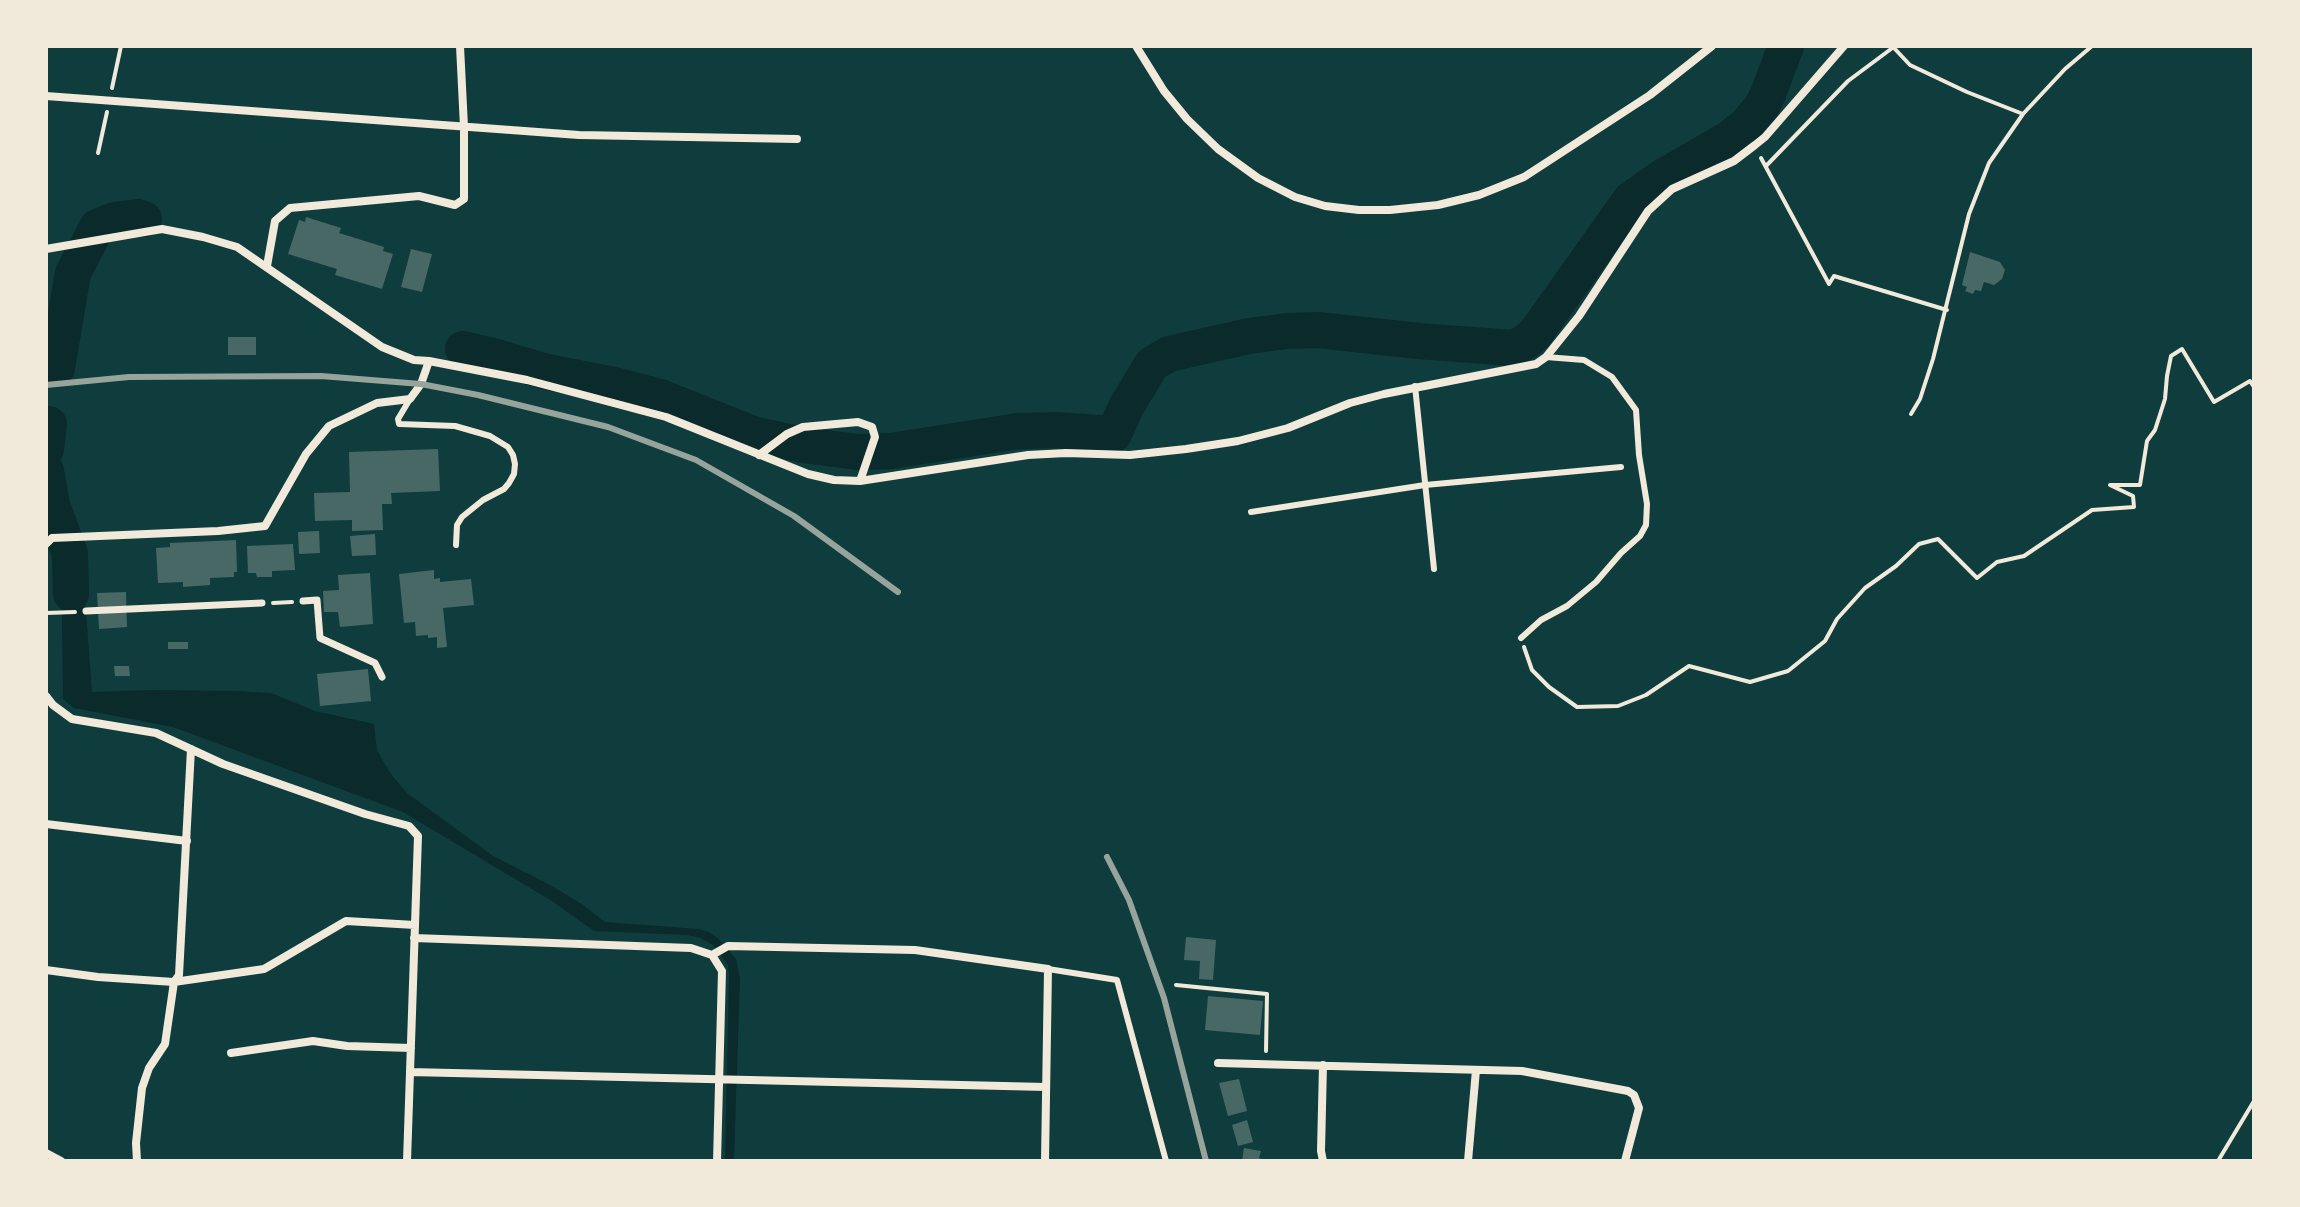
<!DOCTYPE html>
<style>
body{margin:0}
#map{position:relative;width:2300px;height:1207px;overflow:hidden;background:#0f3d3e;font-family:Manrope,sans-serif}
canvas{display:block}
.frame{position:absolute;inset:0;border:48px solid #f1e9da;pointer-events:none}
</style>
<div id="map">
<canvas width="2300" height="1207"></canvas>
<div class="frame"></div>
</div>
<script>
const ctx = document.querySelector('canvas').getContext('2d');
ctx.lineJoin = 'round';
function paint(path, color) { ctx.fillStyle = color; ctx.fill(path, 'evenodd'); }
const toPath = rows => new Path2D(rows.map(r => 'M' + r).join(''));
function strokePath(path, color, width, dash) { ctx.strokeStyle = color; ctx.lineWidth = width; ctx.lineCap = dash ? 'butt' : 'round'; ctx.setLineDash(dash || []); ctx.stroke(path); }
const water = toPath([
 [81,544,92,692,155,690,236,691,271,693,315,711,374,724,377,750,390,773,407,793,493,856,552,886,583,905,605,922,699,929,709,932,719,939,736,959,740,978,734,1161,725,1161,729,975,728,965,713,945,701,938,688,935,594,931,552,901,403,812,173,727,74,708,63,699,61,545]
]);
const river = toPath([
 [463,349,493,356,547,372,614,385,660,397,753,434,803,445,857,452,891,451,1018,431,1056,430,1114,434,1126,407,1152,364,1169,354,1249,336,1287,331,1318,330,1418,341,1512,348,1524,343,1535,334,1631,199,1664,176,1730,138,1746,125,1762,106,1768,94,1786,46],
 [57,368,73,273,97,227,115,220,138,217,144,219],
 [46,449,49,424],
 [46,471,52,505,70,554,71,594]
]);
const building = toPath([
 [306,217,341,228,339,233,384,247,383,251,393,254,382,289,335,275,337,269,288,254,299,220,305,222],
 [411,249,432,254,422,292,401,287],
 [1970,252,2000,262,2005,270,2002,279,1994,285,1984,282,1981,291,1975,290,1973,294,1965,291,1967,287,1962,285],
 [228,337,256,337,256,355,228,355],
 [438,449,440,491,391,493,392,504,382,504,383,530,352,531,352,520,315,521,314,493,350,492,349,452],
 [319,531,320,553,299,554,298,532],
 [375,534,376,555,352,556,350,536],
 [236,540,237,572,234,572,234,577,210,578,210,585,183,587,183,582,158,583,156,548,170,547,170,543],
 [293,544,295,570,272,571,272,577,257,577,256,573,248,573,247,546],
 [434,570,434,579,440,578,440,582,471,579,474,605,443,608,447,647,437,648,437,637,428,638,428,635,416,636,415,622,404,623,399,574],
 [370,573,373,624,340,627,338,612,324,612,323,591,339,590,338,575],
 [126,592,127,627,99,629,97,593],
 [168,642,188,642,188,649,168,649],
 [114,666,129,666,130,676,115,676],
 [368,669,371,701,320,706,317,674],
 [1186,937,1216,940,1213,980,1199,979,1200,961,1184,960],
 [1208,996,1263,1001,1260,1035,1205,1030],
 [1239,1079,1247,1111,1228,1116,1219,1083],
 [1247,1120,1253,1142,1238,1146,1232,1125],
 [1244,1148,1261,1151,1259,1158,1268,1161,1242,1161]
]);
const path = toPath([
 [1894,48,1910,65,1967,92,2023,114],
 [112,88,121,46],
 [98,153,107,112],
 [1761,158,1829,284,1834,276,1947,310],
 [1766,166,1848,81,1895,46],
 [1911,414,1920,399,1933,359,1969,214,1989,163,2023,114,2065,69,2092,46],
 [273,603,292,602],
 [46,613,75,612],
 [1524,647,1532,670,1549,687,1577,707,1618,706,1646,695,1689,666,1750,682,1788,671,1825,641,1837,619,1865,588,1896,566,1919,544,1938,539,1977,578,1997,562,2024,556,2092,510,2134,507,2133,496,2110,485,2140,485,2147,441,2155,430,2165,399,2167,376,2171,356,2182,349,2214,402,2250,381,2254,387],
 [1176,985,1267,994,1266,1051],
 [2218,1161,2254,1101]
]);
const service = toPath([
 [1415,386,1434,569],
 [410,399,398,419,399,424,455,426,490,436,508,447,513,455,515,464,514,474,509,483,504,489,483,500,462,517,457,525,456,545],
 [1251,512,1425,485,1621,467],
 [1521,638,1541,620,1567,606,1596,582,1621,553,1640,536,1646,525,1647,504,1639,455,1636,410,1612,377,1584,360,1546,357],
 [1048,969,1117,980,1166,1161]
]);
const pedestrian = toPath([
 [303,601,317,600,320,638,375,663,382,677],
 [86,611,262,603]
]);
const minor = toPath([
 [1136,46,1164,91,1187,119,1218,149,1258,178,1295,197,1325,206,1359,210,1390,210,1438,205,1479,195,1524,177,1650,95,1712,46],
 [46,96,579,135,797,139],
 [46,249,162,229,203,237,237,247,382,347,414,360,429,361,527,380,666,417,808,474,834,480,860,481,1028,455,1066,453,1130,455,1186,449,1238,441,1288,428,1350,403,1384,394,1536,364,1546,357,1579,316,1648,211,1672,189,1734,161,1755,145,1765,137,1844,46],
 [267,266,275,221,290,208,419,196,455,205,464,199,464,127,460,46],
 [759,455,787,434,803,427,858,422,872,427,875,437,860,481],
 [46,544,52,538,218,531,265,526,306,454,329,426,377,403,410,399,421,384,429,361],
 [46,696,53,705,72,719,156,733,223,764,365,814,409,826,418,836,407,1161],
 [46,824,187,841],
 [414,938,691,948,712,955,722,971,717,1161],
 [712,955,728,946,915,950,1048,969,1045,1161],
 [46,970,98,977,174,982,264,969,346,921,415,925],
 [231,1053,313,1041,347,1046,411,1048],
 [1218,1063,1522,1071,1628,1091,1634,1095,1639,1108,1625,1161],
 [1323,1065,1321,1151,1323,1161],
 [410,1072,1046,1087],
 [46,1153,61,1161],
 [137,1161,136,1143,142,1088,149,1068,165,1044,174,982,179,975,191,749],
 [1468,1161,1476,1070]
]);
const rail = toPath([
 [46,385,129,377,321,376,421,384,478,395,608,427,696,460,794,516,898,592],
 [1107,857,1129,900,1164,998,1206,1161]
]);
paint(water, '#0a2a2b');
strokePath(river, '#0a2a2b', 36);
paint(building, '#486865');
strokePath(path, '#f1e9da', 4);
strokePath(service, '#f1e9da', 6);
strokePath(pedestrian, '#f1e9da', 7);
strokePath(minor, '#f1e9da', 8);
strokePath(rail, '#97a49c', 6);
</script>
